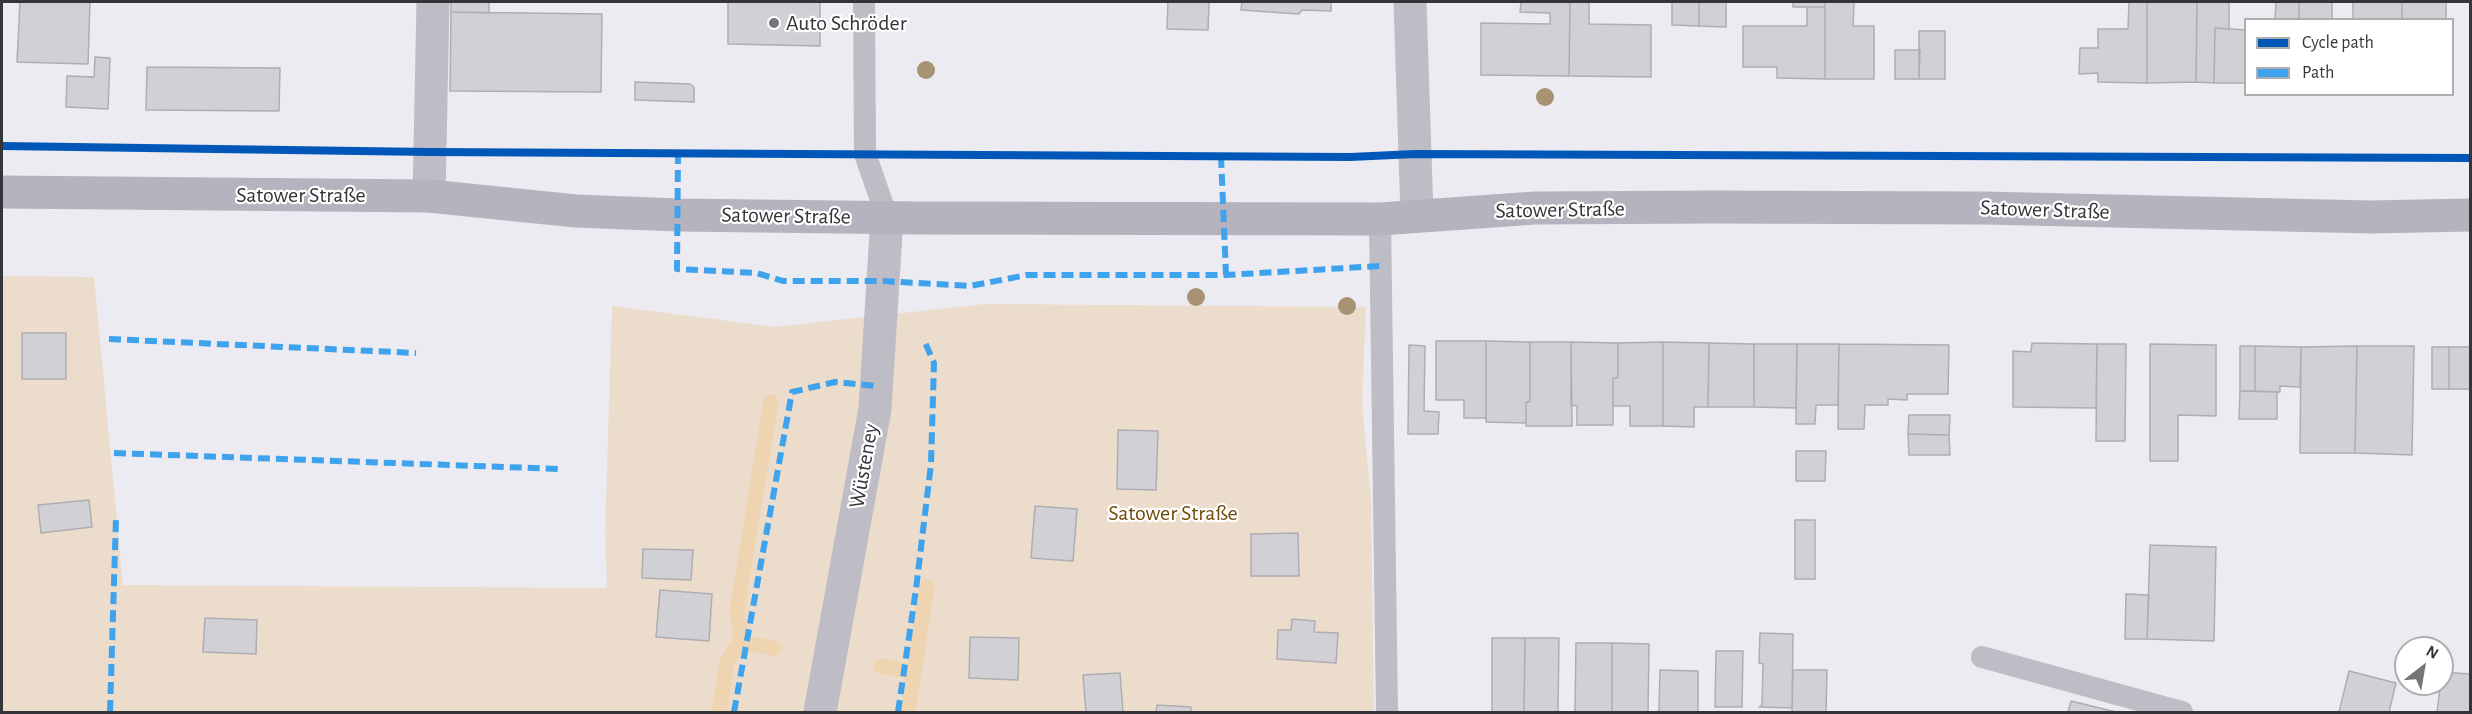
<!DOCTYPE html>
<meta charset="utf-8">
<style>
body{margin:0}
#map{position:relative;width:2472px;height:714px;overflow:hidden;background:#ecebf1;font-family:"Alegreya Sans",sans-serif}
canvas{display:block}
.frame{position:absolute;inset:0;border:3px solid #353439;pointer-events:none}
.legend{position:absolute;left:2244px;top:18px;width:210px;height:78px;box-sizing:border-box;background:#fff;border:2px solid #aeaeb0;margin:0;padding:8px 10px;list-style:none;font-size:18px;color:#353439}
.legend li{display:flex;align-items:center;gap:12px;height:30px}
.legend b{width:30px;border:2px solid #aeaeb0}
.north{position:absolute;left:2394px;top:636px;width:60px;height:60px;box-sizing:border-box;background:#fff;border:2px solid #aeaeb0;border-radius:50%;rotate:31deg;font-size:16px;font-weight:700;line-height:24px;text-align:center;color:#353439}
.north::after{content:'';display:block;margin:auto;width:21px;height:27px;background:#757479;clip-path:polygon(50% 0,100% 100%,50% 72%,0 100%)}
</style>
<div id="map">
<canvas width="2472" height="714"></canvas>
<div class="frame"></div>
<ul class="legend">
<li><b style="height:8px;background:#0057b8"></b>Cycle path</li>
<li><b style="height:8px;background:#3ea3ec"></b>Path</li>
</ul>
<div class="north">N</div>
</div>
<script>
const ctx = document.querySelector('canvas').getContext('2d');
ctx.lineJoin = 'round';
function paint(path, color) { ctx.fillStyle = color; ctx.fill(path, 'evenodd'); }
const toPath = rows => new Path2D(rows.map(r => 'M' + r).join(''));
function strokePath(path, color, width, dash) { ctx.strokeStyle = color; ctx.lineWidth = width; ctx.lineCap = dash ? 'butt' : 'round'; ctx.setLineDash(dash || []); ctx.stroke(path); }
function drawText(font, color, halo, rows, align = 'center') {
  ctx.font = font + ' "Alegreya Sans",sans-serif'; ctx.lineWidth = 4.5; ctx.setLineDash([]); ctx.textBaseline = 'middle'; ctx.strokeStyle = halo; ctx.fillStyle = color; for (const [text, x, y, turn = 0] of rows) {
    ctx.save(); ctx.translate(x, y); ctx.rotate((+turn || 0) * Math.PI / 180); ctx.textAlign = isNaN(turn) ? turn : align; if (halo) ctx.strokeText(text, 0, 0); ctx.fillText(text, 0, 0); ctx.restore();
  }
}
const green = toPath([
 [2,276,94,277,123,585,607,588,605,531,612,306,775,327,985,304,1366,307,1362,403,1371,499,1374,712,2,712]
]);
const stream = toPath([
 [740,642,774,648],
 [881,666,914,672],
 [719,712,727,662,740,642,740,631,737,610,771,402],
 [908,712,927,587]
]);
const building = toPath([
 [20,2,90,2,88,64,17,62,20,2],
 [451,2,489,2,489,13,451,12,451,2],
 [728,2,820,2,820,46,728,44,728,2],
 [1168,2,1209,2,1208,30,1167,29,1168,2],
 [1242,2,1331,2,1331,11,1302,10,1299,14,1241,10,1242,2],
 [1521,2,1570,2,1569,76,1481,75,1481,23,1550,24,1550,13,1520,12,1521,2],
 [1570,2,1589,2,1589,24,1651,25,1651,77,1569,76,1570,2],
 [1672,2,1699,2,1699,26,1672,25,1672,2],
 [1699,2,1726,2,1726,27,1699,26,1699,2],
 [1793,2,1825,2,1825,7,1793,7,1793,2],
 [1825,2,1883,2,1854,2,1853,26,1874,26,1874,79,1825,79,1825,2],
 [2129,2,2147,2,2147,83,2098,82,2098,73,2079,74,2080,48,2098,48,2098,29,2128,29,2129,2],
 [2147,2,2197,2,2196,82,2147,83,2147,2],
 [2197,2,2229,2,2229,29,2215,28,2214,83,2196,82,2197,2],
 [2276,2,2299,2,2299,20,2275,20,2276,2],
 [2299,2,2332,2,2332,20,2299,20,2299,2],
 [2353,2,2402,2,2402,20,2353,20,2353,2],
 [2402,2,2446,2,2446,20,2402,20,2402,2],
 [1807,7,1825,7,1825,79,1777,78,1777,67,1743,67,1743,26,1807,26,1807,7],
 [451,12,602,14,601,92,450,91,451,12],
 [2215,28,2246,30,2246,83,2214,83,2215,28],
 [1919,31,1945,31,1945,79,1919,79,1919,31],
 [1895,50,1920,50,1919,79,1895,79,1895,50],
 [95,57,110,58,108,109,66,107,67,76,94,77,95,57],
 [147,67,280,68,279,111,146,110,147,67],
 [635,82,690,84,694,87,694,102,635,100,635,82],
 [22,333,66,333,66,379,22,379,22,333],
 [1436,341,1486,341,1486,418,1464,418,1464,400,1436,400,1436,341],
 [1486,341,1530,342,1530,402,1526,402,1526,423,1486,422,1486,341],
 [1530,342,1571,342,1572,426,1526,426,1526,402,1530,402,1530,342],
 [1571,342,1618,343,1618,378,1613,378,1613,425,1577,425,1577,406,1571,405,1571,342],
 [1663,342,1709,343,1708,407,1694,407,1694,427,1663,426,1663,342],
 [1663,342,1663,426,1630,426,1630,406,1613,406,1613,378,1618,378,1618,343,1663,342],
 [1709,343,1754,344,1754,407,1708,407,1709,343],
 [2032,343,2097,344,2096,408,2013,407,2013,351,2031,352,2032,343],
 [1754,344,1797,344,1796,408,1754,407,1754,344],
 [1797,344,1839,344,1838,405,1816,405,1815,424,1796,424,1797,344],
 [1839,344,1949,345,1948,394,1907,394,1907,400,1888,399,1888,405,1865,405,1864,429,1838,429,1839,344],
 [2097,344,2126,344,2125,441,2096,441,2097,344],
 [2150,344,2216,345,2216,416,2178,415,2178,461,2150,461,2150,344],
 [1409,345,1425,346,1424,411,1439,412,1438,434,1408,434,1409,345],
 [2240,346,2255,346,2255,391,2240,391,2240,346],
 [2255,346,2301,347,2300,387,2280,386,2280,392,2255,391,2255,346],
 [2357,346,2355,453,2300,453,2301,347,2357,346],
 [2357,346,2414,346,2412,455,2355,453,2357,346],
 [2432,347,2449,347,2449,389,2432,389,2432,347],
 [2449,347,2470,347,2470,389,2449,389,2449,347],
 [2240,391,2277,392,2277,419,2239,419,2240,391],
 [1909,415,1950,415,1949,435,1908,434,1909,415],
 [1118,430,1158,431,1156,490,1117,489,1118,430],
 [1908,434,1949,435,1950,455,1909,455,1908,434],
 [1796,451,1826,451,1825,481,1796,481,1796,451],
 [89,500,92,527,41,533,38,505,89,500],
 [1035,506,1077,509,1073,561,1031,558,1035,506],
 [1795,520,1815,520,1815,579,1795,579,1795,520],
 [1298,533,1299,576,1251,576,1251,534,1298,533],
 [2150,545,2216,547,2214,641,2147,639,2150,545],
 [643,549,693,550,691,580,642,578,643,549],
 [660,590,712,594,709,641,656,637,660,590],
 [2126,594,2149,595,2147,639,2125,639,2126,594],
 [205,618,257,620,256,654,203,652,205,618],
 [1292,619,1315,621,1314,632,1338,633,1336,663,1277,659,1278,630,1291,630,1292,619],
 [1760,633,1793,634,1792,708,1759,707,1762,705,1763,664,1759,663,1760,633],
 [970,637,1019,638,1018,680,969,678,970,637],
 [1492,638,1525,638,1524,712,1492,712,1492,638],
 [1525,638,1559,638,1558,712,1524,712,1525,638],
 [1576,643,1612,643,1612,712,1575,712,1576,643],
 [1612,643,1649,644,1648,712,1612,712,1612,643],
 [1716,651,1743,651,1742,707,1715,707,1716,651],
 [1660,670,1698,671,1698,712,1659,712,1660,670],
 [1793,670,1827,670,1826,712,1792,712,1793,670],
 [2349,671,2396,683,2389,712,2339,712,2349,671],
 [2442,672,2470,674,2470,712,2437,712,2442,672],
 [1120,673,1123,712,1086,712,1083,675,1120,673],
 [2071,701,2116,712,2068,712,2071,701],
 [1157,705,1191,707,1191,712,1156,712,1157,705]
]);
const service = toPath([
 [864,2,865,154,887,217],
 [1380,219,1387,712],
 [1982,657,2182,712]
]);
const minor = toPath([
 [1410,2,1417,215],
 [429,196,433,2],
 [820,712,875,409,887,217]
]);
const secondary = toPath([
 [2,192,429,196,576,211,678,215,919,218,1380,219,1535,208,1712,207,1984,208,2370,217,2470,215]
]);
const quiet = toPath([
 [678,152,677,269,757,273,783,281,883,281,970,286,1027,275,1226,275,1380,266],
 [1221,156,1226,275],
 [109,339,416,353],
 [114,453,561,469],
 [110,712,116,518],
 [734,712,792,392,835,382,876,386],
 [898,712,916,589,931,464,934,363,924,340]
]);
const cycleway = toPath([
 [2,146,430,152,1350,157,1415,154,2470,158]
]);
const trees = [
 [926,70],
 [1545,97],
 [1196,297],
 [1347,306]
];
const markers = [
 [774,23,6,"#757479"]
];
const poiNames = [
 ["Auto Schröder",786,23]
];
const streetNames = [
 ["Satower Straße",301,195],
 ["Satower Straße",1560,210,-1],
 ["Satower Straße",2045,210,2],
 ["Satower Straße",786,216,1],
 ["Wüsteney",864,466,-80]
];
const parkNames = [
 ["Satower Straße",1173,513]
];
paint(green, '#ebdccc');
strokePath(stream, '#efd4b1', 15);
paint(building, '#d1d0d5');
strokePath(building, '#aeadb2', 1.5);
strokePath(service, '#bebcc5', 22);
strokePath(minor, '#bebcc5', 33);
strokePath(secondary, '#b5b3bd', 33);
strokePath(quiet, '#3ea3ec', 6, [12, 6]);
strokePath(cycleway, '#0057b8', 8);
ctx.fillStyle = '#a79373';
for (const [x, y] of trees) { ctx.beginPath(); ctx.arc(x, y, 9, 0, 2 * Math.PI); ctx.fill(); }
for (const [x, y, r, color] of markers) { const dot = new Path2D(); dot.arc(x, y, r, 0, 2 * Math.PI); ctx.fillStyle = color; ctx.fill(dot); strokePath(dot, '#fff', 2); }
drawText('22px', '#353439', '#fff', poiNames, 'left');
drawText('22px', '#353439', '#fff', streetNames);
drawText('22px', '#6f4b0c', '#fff', parkNames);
</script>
